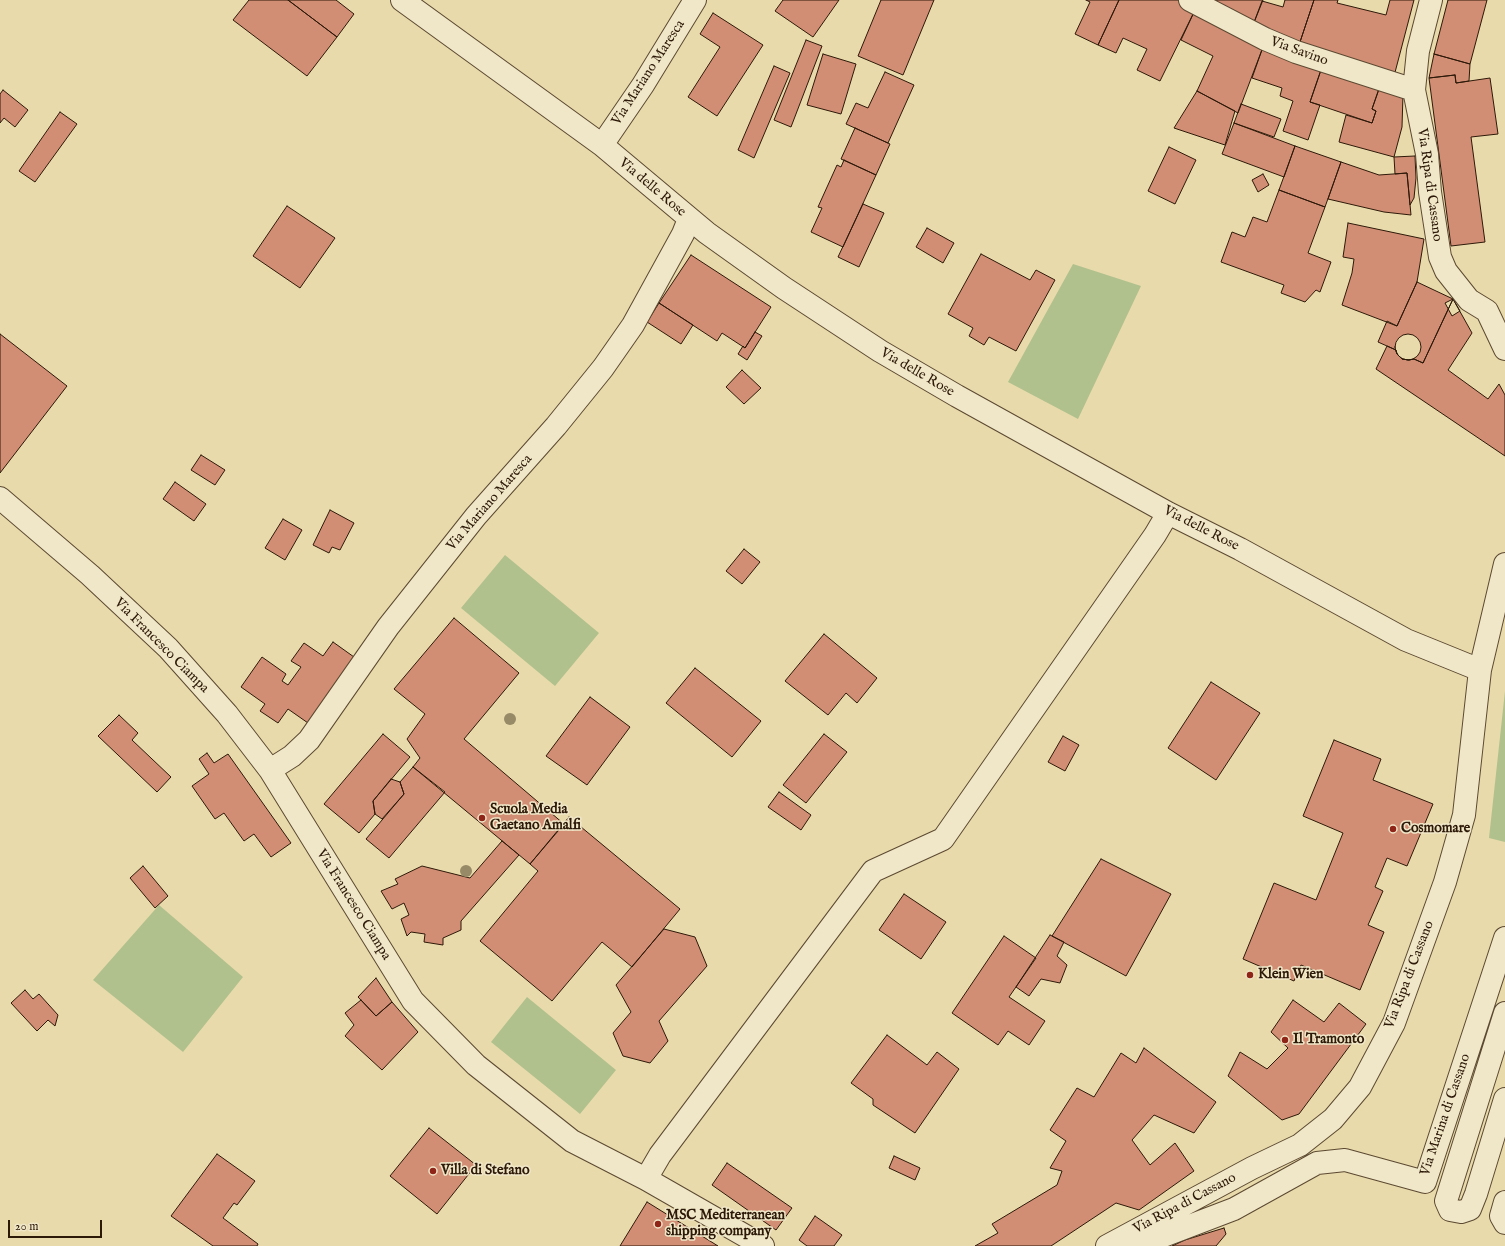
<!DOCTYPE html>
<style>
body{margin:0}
#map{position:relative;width:1505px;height:1246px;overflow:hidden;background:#e8daab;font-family:"IM FELL English",serif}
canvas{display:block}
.scale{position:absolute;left:8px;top:1220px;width:94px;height:18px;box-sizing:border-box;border:2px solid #2d1908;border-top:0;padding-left:5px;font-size:12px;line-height:14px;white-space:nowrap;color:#2d1908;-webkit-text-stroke:3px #f0e7c8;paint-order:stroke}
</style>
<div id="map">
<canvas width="1505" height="1246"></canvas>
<div class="scale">20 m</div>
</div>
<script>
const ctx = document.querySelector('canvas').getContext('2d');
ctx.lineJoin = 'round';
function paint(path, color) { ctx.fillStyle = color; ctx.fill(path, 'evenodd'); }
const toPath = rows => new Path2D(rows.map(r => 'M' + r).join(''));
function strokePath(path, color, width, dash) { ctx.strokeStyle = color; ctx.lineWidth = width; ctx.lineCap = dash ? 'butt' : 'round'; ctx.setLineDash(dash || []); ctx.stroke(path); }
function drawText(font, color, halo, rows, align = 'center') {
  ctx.font = font + ' "IM FELL English",serif'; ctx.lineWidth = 3; ctx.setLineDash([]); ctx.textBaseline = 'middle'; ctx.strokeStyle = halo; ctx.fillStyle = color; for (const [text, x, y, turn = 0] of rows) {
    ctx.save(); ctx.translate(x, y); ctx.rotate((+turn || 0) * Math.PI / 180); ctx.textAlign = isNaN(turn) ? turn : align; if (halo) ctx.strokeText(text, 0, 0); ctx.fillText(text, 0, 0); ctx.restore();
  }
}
const green = toPath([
 [1073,264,1141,286,1078,419,1008,382],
 [505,555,599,633,555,686,461,608],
 [1505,691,1505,842,1489,838],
 [159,905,243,977,183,1052,93,980],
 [527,997,616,1070,580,1114,491,1042]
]);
const building = toPath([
 [249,0,288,0,337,37,307,76,233,20,249,0],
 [288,0,336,0,354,14,337,37,288,0],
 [783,0,839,0,813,37,775,11,783,0],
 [881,0,934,0,903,75,858,56,881,0],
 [1086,0,1119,0,1098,45,1075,34,1090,2,1086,0],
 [1119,0,1179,0,1196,8,1160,81,1137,70,1147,49,1123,38,1116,53,1098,45,1119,0],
 [1217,0,1263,0,1253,25,1215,4,1217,0],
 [1285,0,1314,0,1298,48,1253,25,1262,1,1283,7,1285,0],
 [1314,0,1338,0,1337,3,1386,15,1390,0,1414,0,1393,80,1298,48,1314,0],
 [1448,0,1487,0,1470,64,1434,54,1448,0],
 [1196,8,1263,47,1238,113,1197,91,1213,56,1181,40,1196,8],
 [713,13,763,45,717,116,688,97,720,47,700,34,713,13],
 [806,40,822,46,791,127,774,120,806,40],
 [1263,47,1322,67,1310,102,1320,105,1308,140,1283,131,1293,101,1280,96,1282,88,1252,78,1263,47],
 [823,54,856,64,841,114,807,105,823,54],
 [1434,54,1470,64,1469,81,1456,83,1455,75,1429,78,1434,54],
 [774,66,790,73,754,158,738,150,774,66],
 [1322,67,1380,86,1372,109,1376,111,1372,123,1310,102,1322,67],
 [885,72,914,85,888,143,846,124,856,103,868,108,885,72],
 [1455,75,1456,83,1490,78,1498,134,1471,137,1485,242,1451,246,1429,78,1455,75],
 [1380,86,1403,94,1402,127,1394,157,1339,142,1346,115,1372,123,1376,111,1372,109,1380,86],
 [3,90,28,110,15,127,4,118,0,123,0,94,3,90],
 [1197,91,1235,111,1225,145,1174,128,1197,91],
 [1241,104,1281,119,1274,137,1234,123,1241,104],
 [60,112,77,124,35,182,19,171,60,112],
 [1234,123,1295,146,1284,177,1222,154,1234,123],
 [855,128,890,144,876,175,841,159,855,128],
 [1295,146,1341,162,1325,207,1279,190,1295,146],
 [1169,147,1196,160,1175,204,1148,191,1169,147],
 [1415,156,1416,178,1414,198,1410,205,1407,173,1395,174,1394,157,1415,156],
 [844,160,876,175,843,247,811,232,822,208,818,207,837,165,841,167,844,160],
 [1341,162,1379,175,1407,173,1411,215,1384,212,1328,199,1341,162],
 [1263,174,1269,185,1258,192,1252,180,1263,174],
 [1279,190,1325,207,1308,253,1331,262,1320,292,1316,290,1305,302,1281,293,1284,285,1221,262,1232,232,1245,237,1253,217,1267,222,1279,190],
 [863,204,884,213,859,267,838,257,863,204],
 [287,206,335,238,300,288,253,256,287,206],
 [1348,223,1424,239,1417,282,1397,326,1342,305,1352,273,1354,259,1343,257,1348,223],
 [927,228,954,243,943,263,916,247,927,228],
 [981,254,1030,280,1036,270,1055,280,1016,351,989,337,984,345,969,336,973,328,948,314,981,254],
 [691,255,771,307,745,348,722,333,717,341,659,303,691,255],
 [1417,282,1453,299,1423,363,1414,359,1409,360,1402,359,1397,354,1396,350,1378,342,1387,321,1397,326,1417,282],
 [1453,299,1472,333,1448,370,1488,399,1499,384,1505,395,1505,456,1376,369,1387,346,1396,350,1397,354,1402,359,1409,360,1414,359,1423,363,1453,299],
 [1453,299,1460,311,1452,316,1445,303,1453,299],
 [659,303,693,325,681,344,647,322,659,303],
 [755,332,762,336,747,360,738,354,743,346,745,348,755,332],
 '1395 347a13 13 0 1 1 26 0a13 13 0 1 1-26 0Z',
 [0,334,67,386,0,473,0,334],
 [742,370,761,388,744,404,726,387,742,370],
 [201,455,225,470,215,485,191,470,201,455],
 [175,482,206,504,194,521,163,499,175,482],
 [330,510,354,523,340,550,332,547,329,553,313,545,330,510],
 [283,519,302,530,285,560,265,548,283,519],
 [744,549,760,562,742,584,726,571,744,549],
 [454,618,519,673,464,739,564,824,530,864,413,767,420,758,407,739,425,714,394,689,454,618],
 [824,634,877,678,857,703,846,693,828,715,785,681,824,634],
 [333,642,354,657,308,723,288,709,278,723,260,711,265,704,241,687,262,657,286,674,282,681,288,685,301,667,291,661,304,643,323,656,333,642],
 [695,668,761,721,732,757,666,703,695,668],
 [1211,682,1260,713,1216,780,1168,748,1211,682],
 [590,697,630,727,587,785,546,756,590,697],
 [119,715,138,733,132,740,171,777,157,792,98,736,119,715],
 [383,734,410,757,373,801,375,814,359,833,324,804,383,734],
 [824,734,847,752,806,803,783,785,824,734],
 [1063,736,1079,745,1065,771,1048,762,1063,736],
 [1334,740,1381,759,1373,780,1433,804,1407,866,1387,858,1375,887,1383,891,1368,925,1384,932,1360,990,1301,965,1294,981,1243,959,1274,883,1316,900,1343,833,1303,816,1334,740],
 [207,753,214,763,228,754,291,843,271,857,254,834,244,841,224,813,215,819,192,786,209,774,199,759,207,753],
 [413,767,445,792,389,858,366,839,404,794,400,782,413,767],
 [391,779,400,782,404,794,382,819,375,814,373,801,391,779],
 [779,792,811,815,801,830,768,807,779,792],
 [569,817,680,909,632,967,602,942,552,1001,480,941,538,871,530,864,569,817],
 [502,841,519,855,461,921,461,930,443,938,443,945,424,942,425,934,411,932,407,936,401,919,409,915,404,903,392,909,381,891,398,884,395,879,422,866,470,878,502,841],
 [1101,859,1171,894,1126,976,1052,936,1101,859],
 [143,866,168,896,155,908,130,878,143,866],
 [904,894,946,922,921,959,879,930,904,894],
 [664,929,695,937,707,966,659,1021,668,1041,650,1063,623,1056,613,1033,631,1012,616,985,664,929],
 [1050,935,1064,942,1057,956,1067,965,1060,983,1041,979,1029,996,1016,987,1050,935],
 [1004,936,1036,958,1009,997,1045,1021,1029,1045,1008,1031,998,1045,952,1013,1004,936],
 [376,978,392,1002,376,1016,358,997,376,978],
 [25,990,33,999,39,994,58,1015,55,1026,48,1020,37,1031,11,1003,25,990],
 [361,1000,376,1016,392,1002,418,1032,382,1070,345,1036,354,1025,345,1013,361,1000],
 [1293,1000,1324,1022,1339,1003,1366,1024,1299,1114,1282,1120,1228,1076,1240,1052,1267,1069,1288,1048,1271,1032,1293,1000],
 [887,1035,927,1065,937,1052,959,1069,915,1133,873,1105,873,1099,851,1083,887,1035],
 [1144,1048,1216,1102,1194,1133,1154,1115,1132,1140,1150,1165,1175,1143,1194,1171,1139,1210,1116,1203,1051,1246,975,1246,998,1233,992,1224,1057,1185,1062,1171,1050,1168,1066,1141,1050,1130,1077,1088,1094,1097,1121,1053,1136,1063,1144,1048],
 [429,1128,476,1165,437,1214,390,1176,429,1128],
 [217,1154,255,1181,237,1205,234,1203,223,1218,258,1244,257,1246,213,1246,171,1216,217,1154],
 [894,1156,920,1168,915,1180,889,1168,894,1156],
 [727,1163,792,1208,776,1230,712,1185,727,1163],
 [647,1202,718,1246,620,1246,647,1202],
 [815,1216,842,1235,834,1246,807,1246,799,1240,815,1216],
 [1224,1228,1226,1234,1216,1246,1172,1246,1185,1240,1224,1228]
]);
const minor = toPath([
 [402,0,602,145,707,233,784,288,880,351,957,396,1168,513,1240,549,1406,640,1480,670],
 [1190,0,1265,39,1296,52,1414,90],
 [1431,0,1418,51,1414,90,1427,154,1430,192,1440,257,1446,271,1469,300,1487,311,1505,349],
 [602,145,643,85,695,0],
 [0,498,90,575,137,619,168,648,227,714,270,770,413,1001,476,1065,572,1141,646,1179,763,1246],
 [270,770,292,756,309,740,388,627,476,516,556,426,603,368,633,325,683,234,689,219],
 [1505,1013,1446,1201,1450,1210,1461,1212,1470,1209,1476,1194,1505,1099],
 [646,1179,660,1155,873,871,943,839,1155,535,1168,513],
 [1505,1202,1501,1216,1505,1223],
 [1107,1246,1252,1168,1300,1145,1333,1119,1360,1087,1394,1023,1445,882,1464,815,1480,670,1505,564],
 [1137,1246,1234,1209,1317,1163,1345,1160,1425,1182,1505,938]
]);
const trees = [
 [510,719],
 [466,871]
];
const markers = [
 [482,818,4,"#8f2418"],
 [1393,829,4,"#8f2418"],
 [1250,975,4,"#8f2418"],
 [1285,1040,4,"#8f2418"],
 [433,1171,4,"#8f2418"],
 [658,1224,4,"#8f2418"]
];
const streetNames = [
 ["Via Savino",1299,52,20],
 ["Via Mariano Maresca",649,73,-57],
 ["Via Ripa di Cassano",1429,185,82],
 ["Via delle Rose",652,188,40],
 ["Via delle Rose",917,373,30],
 ["Via Mariano Maresca",490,503,-49],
 ["Via delle Rose",1201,529,27],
 ["Via Francesco Ciampa",161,646,45],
 ["Via Francesco Ciampa",353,905,58],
 ["Via Ripa di Cassano",1410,975,-69],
 ["Via Marina di Cassano",1446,1115,-71],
 ["Via Ripa di Cassano",1185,1204,-28]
];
const poiNames = [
 ["Scuola Media",490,810],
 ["Gaetano Amalfi",490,826],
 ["Cosmomare",1401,829],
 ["Klein Wien",1258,975],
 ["Il Tramonto",1293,1040],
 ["Villa di Stefano",441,1171],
 ["MSC Mediterranean",666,1216],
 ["shipping company",666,1232]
];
paint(green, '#b1c18d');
paint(building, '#d28d75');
strokePath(building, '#2d1908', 1);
strokePath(minor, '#5c4931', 24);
strokePath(minor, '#f0e7c8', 22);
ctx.fillStyle = '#978b67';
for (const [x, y] of trees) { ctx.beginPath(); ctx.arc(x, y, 6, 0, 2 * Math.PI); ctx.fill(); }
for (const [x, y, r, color] of markers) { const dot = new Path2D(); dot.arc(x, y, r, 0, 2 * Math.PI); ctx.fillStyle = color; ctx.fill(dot); strokePath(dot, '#f0e7c8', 1.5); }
drawText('14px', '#2d1908', '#f0e7c8', streetNames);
drawText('bold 14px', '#2d1908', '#f0e7c8', poiNames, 'left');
</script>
